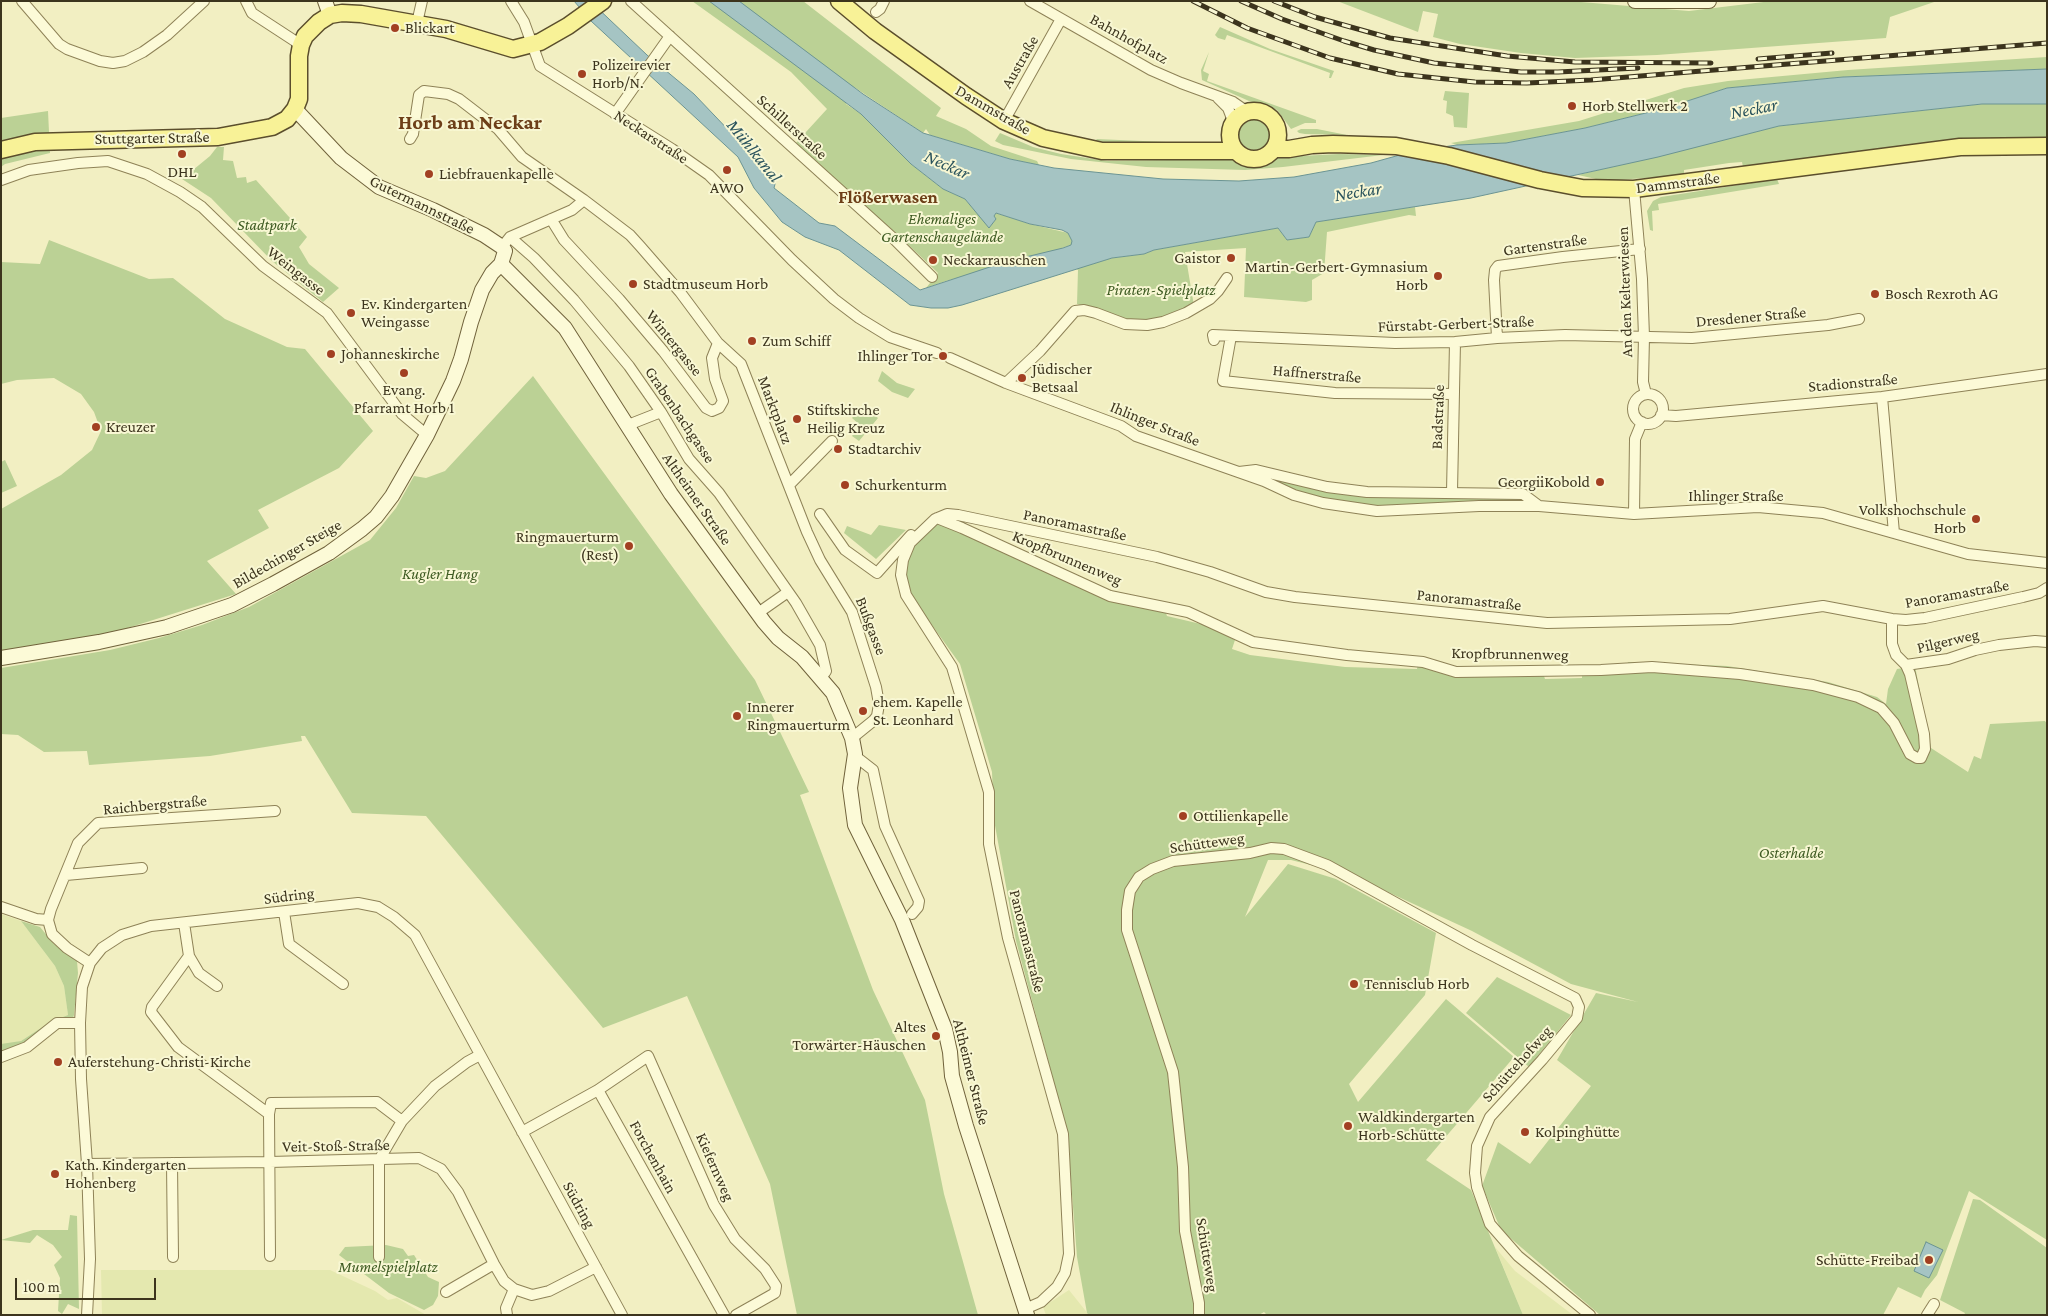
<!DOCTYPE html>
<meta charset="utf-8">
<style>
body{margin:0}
#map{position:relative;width:2048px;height:1316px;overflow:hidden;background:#f2efc2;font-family:"Crimson Pro",serif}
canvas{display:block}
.frame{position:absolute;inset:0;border:2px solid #3c341d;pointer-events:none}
.scale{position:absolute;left:15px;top:1278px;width:141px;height:22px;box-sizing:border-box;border:2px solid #3c341d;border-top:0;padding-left:6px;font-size:15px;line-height:18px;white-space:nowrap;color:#3c341d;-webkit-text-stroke:4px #f8f7d3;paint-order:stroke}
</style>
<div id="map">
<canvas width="2048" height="1316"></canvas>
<div class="frame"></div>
<div class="scale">100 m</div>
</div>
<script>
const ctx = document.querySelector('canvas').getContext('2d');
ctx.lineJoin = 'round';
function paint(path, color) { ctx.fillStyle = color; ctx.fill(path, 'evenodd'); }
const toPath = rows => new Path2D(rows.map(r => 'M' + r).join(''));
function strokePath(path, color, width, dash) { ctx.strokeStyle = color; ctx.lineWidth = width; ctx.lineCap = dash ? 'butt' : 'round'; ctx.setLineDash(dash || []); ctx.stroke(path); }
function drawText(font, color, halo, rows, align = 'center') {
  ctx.font = font + ' "Crimson Pro",serif'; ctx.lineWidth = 4; ctx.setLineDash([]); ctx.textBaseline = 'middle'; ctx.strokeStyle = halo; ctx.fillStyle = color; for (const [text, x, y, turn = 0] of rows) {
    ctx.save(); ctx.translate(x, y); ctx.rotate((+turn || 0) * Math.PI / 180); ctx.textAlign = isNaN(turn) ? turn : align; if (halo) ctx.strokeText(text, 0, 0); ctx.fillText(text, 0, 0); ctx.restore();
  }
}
const farmland = toPath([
 [1,914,21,921,55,966,64,986,68,1015,50,1022,21,1041,4,1045,1,1044],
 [1495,1247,1515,1271,1573,1315,1523,1315],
 [101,1270,330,1270,375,1291,388,1300,397,1298,426,1315,102,1315],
 [1069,1290,1089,1315,1046,1315,1043,1307]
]);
const green = toPath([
 [692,1,803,1,941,108,936,116,966,129,991,146,1037,161,1039,165,1010,159,930,135,926,129,923,133,854,87,846,104,861,114,911,164,943,189,965,199,989,227,996,219,994,216,996,213,1030,224,1068,233,1073,243,1071,245,1062,248,1081,267,1112,258,1144,254,1154,250,1278,228,1287,240,1309,237,1316,222,1388,210,1415,207,1416,216,1409,215,1327,232,1324,273,1312,280,1312,300,1306,302,1244,297,1246,248,1185,252,1194,306,1161,318,1145,321,1126,322,1077,304,1078,270,1052,252,946,281,926,288,938,273,898,235,795,144,827,109,791,72],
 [1337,1,1569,1,1689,11,1772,1,1937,1,1890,17,1886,38,1657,55,1575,58,1521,53,1460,44,1433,37,1438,14,1423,11,1418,32],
 [1220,27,1270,49,1334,71,1331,78,1329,78,1330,73,1227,35,1225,40,1218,38,1215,35],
 [1209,52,1203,71,1209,74,1207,81,1316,120,1316,123,1305,123,1291,129,1277,110,1249,101,1202,80,1201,70],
 [2047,57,2047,69,2028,70,1843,77,1727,88,1666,108,1585,128,1506,143,1457,145,1451,143,1579,121,1684,88,1728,81,1848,70],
 [1445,91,1469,93,1467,128,1454,127,1453,116,1446,113,1447,101,1443,100],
 [1982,104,2047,104,2047,142,1743,167,1742,162,1729,163,1684,170,1684,175,1605,181,1578,175,1779,126],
 [48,111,50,153,5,164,1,167,1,118],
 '1238 134a16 16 0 1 1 32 0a16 16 0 1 1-32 0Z',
 [1301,129,1317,129,1347,135,1305,134,1299,133,1297,131],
 [1000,133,1033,147,1061,154,1107,161,1226,159,1234,160,1247,167,1253,167,1280,157,1339,154,1383,155,1283,167,1245,170,1146,167,1071,159,1003,145,995,141],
 [1096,139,1166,142,1167,145,1100,144],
 [217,147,224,147,223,160,233,161,237,178,246,177,247,183,256,180,307,237,299,247,309,264,339,288,323,302,272,261,211,198,182,179,210,156],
 [1777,179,1779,184,1658,204,1659,210,1652,211,1653,231,1650,230,1647,211,1653,201,1661,197],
 [49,240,149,279,173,278,225,319,287,347,305,349,373,431,339,468,258,510,269,528,207,561,236,594,99,637,1,651,1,509,61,475,92,450,101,431,94,412,81,394,54,378,17,380,1,384,1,262,40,264],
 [882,371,897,383,915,389,908,398,892,392,878,381],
 [533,376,755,680,809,792,800,795,873,990,925,1100,944,1194,978,1315,797,1315,770,1184,687,996,603,1028,426,816,352,813,305,736,301,736,302,741,210,756,89,765,87,751,44,752,18,735,1,734,1,668,110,650,159,638,202,625,249,607,370,540,396,508,414,476,426,478,445,471],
 [862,406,878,418,859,441,852,436,860,425,852,418],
 [5,460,17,486,1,493,1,462],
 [1259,474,1341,493,1408,498,1507,496,1524,499,1524,501,1480,500,1431,506,1374,506,1317,497,1290,489],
 [943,516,1104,599,1166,613,1167,616,1205,625,1235,640,1232,649,1250,655,1345,667,1417,669,1418,662,1469,668,1543,673,1545,679,1582,678,1582,673,1627,672,1628,662,1727,666,1828,682,1877,697,1886,704,1888,689,1897,669,1915,666,1931,748,1968,772,1974,756,1981,759,1990,724,2045,721,2047,724,2047,1240,1969,1191,1937,1275,1925,1290,1921,1298,1898,1287,1883,1315,1600,1315,1501,1230,1482,1186,1498,1142,1530,1164,1591,1086,1557,1060,1596,993,1638,1002,1571,984,1472,931,1351,875,1291,860,1268,860,1245,917,1288,864,1336,879,1436,933,1425,995,1349,1084,1358,1102,1446,999,1514,1057,1426,1160,1471,1190,1523,1315,1267,1315,1264,1312,1259,1315,1089,1315,1087,1313,1077,1257,1067,1131,1016,941,994,820,992,772,960,664,916,603,910,591,906,571,912,542],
 [879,525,906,530,876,559,844,533,847,526,871,535],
 [21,921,40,927,54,944,77,961,78,973,74,1015,73,1018,32,1040,1,1053,1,1044,21,1041,50,1022,68,1015,64,986,55,966],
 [1497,977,1571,1015,1529,1067,1466,1013],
 [1973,1199,1980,1200,2047,1248,2047,1315,1964,1315,1965,1313,1940,1300],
 [70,1215,77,1216,79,1309,68,1304,62,1314,58,1311,60,1278,54,1265,62,1257,53,1245,37,1235,30,1243,1,1240,33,1230,68,1230],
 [386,1245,403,1249,408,1256,414,1255,428,1277,439,1282,438,1296,433,1305,424,1310,389,1293,339,1255,345,1247]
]);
const water = toPath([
 [574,1,590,1,647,55,694,94,776,180,774,188,819,223,835,226,920,290,1005,262,1063,248,1071,245,1072,241,1068,233,1062,230,1030,224,996,213,994,216,996,219,989,228,965,199,943,189,911,164,861,114,709,1,739,1,863,94,923,133,1010,159,1054,168,1163,179,1239,181,1294,177,1371,163,1414,151,1457,145,1506,143,1585,128,1666,108,1727,88,1843,77,2047,69,2047,104,1982,104,1779,126,1658,157,1471,198,1316,222,1309,237,1287,240,1278,228,1154,250,1144,254,1112,258,962,305,948,308,931,308,910,305,839,250,805,237,782,222,754,188,738,157,591,21,574,1],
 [1926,1242,1943,1250,1929,1278,1914,1271,1926,1242]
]);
const street = toPath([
 [22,1,59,44,67,49,100,61,113,63,125,61,143,52,167,35,204,1],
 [246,1,252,13,301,45],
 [511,1,524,22,540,66,672,149,709,175,792,260,834,299,859,318,890,337,937,353],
 [631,1,894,239,932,277],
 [1030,1,1151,70,1181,83,1233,102,1246,111],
 [876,12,880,9,884,1],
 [417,23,422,1],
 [1218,98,1228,108,1233,121],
 [615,114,670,36],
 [1004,121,1061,19],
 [410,139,413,134,419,95,424,91,448,94,459,99,498,129,522,157,584,200],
 [1,180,29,170,78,163,108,161,147,174,180,192,202,207,263,266,327,313,402,414,427,435],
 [1634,189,1642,279,1644,337,1643,382,1646,394],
 [551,219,564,240,619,299,663,351,706,408,712,411,719,408,723,401,715,379,712,358,718,343],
 [510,237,534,258,574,300,629,366,661,412,689,459,719,493,796,603,820,645,826,671,821,678],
 [502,247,510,237,572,210,584,200,630,235,640,246,680,292,718,343,741,364,807,532,820,560,852,612,876,687,879,704,877,716,873,721,852,738],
 [1231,336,1223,381,1335,393,1454,394],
 [1497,338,1494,280,1495,270,1498,266,1563,257,1640,249],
 [1214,340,1213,335,1395,343,1455,342,1497,338,1565,335,1692,338,1828,325,1859,319],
 [950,358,1006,383,1121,426,1136,436,1264,481,1294,495,1323,503,1377,511,1479,506,1539,506,1634,514,1758,507,1823,513,1968,554,2047,563],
 [1006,383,1040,351,1075,311,1084,310,1096,313,1125,324,1147,325,1163,322,1186,313,1210,299,1218,291,1227,278],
 '1633 409a15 15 0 1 1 30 0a15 15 0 1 1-30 0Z',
 [1882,397,1894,533],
 [1661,415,1676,416,1882,397,2047,374],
 [628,425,661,412],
 [1239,472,1256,470,1327,487,1367,492,1523,494,1539,506],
 [789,485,832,441],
 [1452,492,1455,342],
 [820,514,845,550,877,573,911,535],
 [1634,514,1635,439,1642,422],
 [937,518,962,528,1110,596,1188,612,1253,642,1347,655,1423,662,1456,672,1601,670,1652,667,1740,674,1813,685,1858,697,1881,708,1894,723,1910,754,1917,758,1921,758,1925,749,1924,734,1910,674,1906,665,1896,655,1892,644,1892,619],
 [758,613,788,592],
 [1906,665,1948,659,1975,650,1999,645,2035,641,2047,642],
 [855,756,873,770,885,826,919,901,918,907,912,914],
 [66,875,142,868],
 [1,907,36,919,48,920,52,934,67,948,90,963],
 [284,912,289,944,343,984],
 [48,920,51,909,78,843,98,823,275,811],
 [184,923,189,956,199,973,217,986],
 [189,956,152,1007,151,1012,178,1047,269,1114,271,1103,377,1102,402,1121],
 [1,1057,27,1047,57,1023,80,1023],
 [598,1090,648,1056,714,1205,735,1239,765,1269,776,1286,775,1293,736,1315],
 [269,1114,270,1256],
 [522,1132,598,1090,724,1315],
 [172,1163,173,1257],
 [87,1164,270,1162,419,1158,441,1169,458,1192,494,1264,504,1281,514,1289,532,1295,549,1291,596,1267],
 [379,1257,379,1160,402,1121,435,1086,467,1062,480,1055],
 [446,1292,494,1264],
 [1025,1309,1041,1302,1057,1287,1065,1273,1069,1254,1063,1134,1008,938,989,844,989,792,952,667,906,595,901,575,903,560,910,543,935,519,947,514,958,515,1157,557,1210,572,1266,592,1295,597,1547,623,1730,619,1823,606,1892,619,1906,620,1925,618,2023,597,2039,593,2047,588],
 [87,1315,90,1259,87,1164,81,1079,80,1023,82,987,90,963,102,948,122,935,151,926,358,903,378,907,394,917,415,935,622,1315],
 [507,1315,506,1308,514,1289],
 [1199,1315,1199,1303,1185,1231,1183,1167,1173,1072,1127,930,1127,910,1130,891,1139,877,1152,869,1173,861,1250,853,1271,848,1284,849,1327,865,1472,945,1575,998,1579,1007,1577,1018,1542,1060,1490,1117,1477,1146,1475,1173,1477,1187,1490,1224,1518,1256,1590,1315],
 [1927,1315,1934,1304]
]);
const secondary = toPath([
 [325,1,330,15],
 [1635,1,1709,1],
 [501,264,565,328,671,494,764,622,778,638,802,657,833,693,852,738,855,754,850,788,855,825,902,920,945,1029,950,1052,952,1076,966,1126,1027,1315],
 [1,658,99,642,167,627,232,605,273,584,329,553,362,529,376,517,392,496,427,435,453,381,461,359,471,322,482,290,492,273,501,264,505,251,502,247,484,235,433,210,379,187,341,158,295,109]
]);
const primary = toPath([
 [839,1,875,31,966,96,1004,121,1043,138,1102,151,1235,151],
 '1230 135a24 24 0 1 1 48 0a24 24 0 1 1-48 0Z',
 [1274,149,1289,149,1312,145,1333,144,1396,146,1449,156,1540,180,1582,188,1634,189,1960,147,2047,146],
 [1,150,35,142,218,137,272,127,287,119,295,109,299,99,299,56,301,45,305,36,319,22,330,15,342,13,361,14,446,29,513,49,540,42,568,26,603,1]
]);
const rail = toPath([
 [1193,1,1247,28,1330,58,1398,74,1475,82,1527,83,1591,80,2047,43],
 [1241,1,1282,19,1344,41,1374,50,1434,63,1521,72,1558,72,1638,68],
 [1274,1,1315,17,1390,38,1507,56,1575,62,1711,63],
 [1758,59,1832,53]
]);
const markers = [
 [395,28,5,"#a24022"],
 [582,74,5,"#a24022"],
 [1572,106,5,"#a24022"],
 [182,154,5,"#a24022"],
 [727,170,5,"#a24022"],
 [429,174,5,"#a24022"],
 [1231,258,5,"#a24022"],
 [933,260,5,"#a24022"],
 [1438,276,5,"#a24022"],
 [633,284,5,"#a24022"],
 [1875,294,5,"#a24022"],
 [351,313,5,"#a24022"],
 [752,341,5,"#a24022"],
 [331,354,5,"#a24022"],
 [943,356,5,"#a24022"],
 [404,373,5,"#a24022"],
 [1022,378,5,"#a24022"],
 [797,419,5,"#a24022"],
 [96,427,5,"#a24022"],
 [838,449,5,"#a24022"],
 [1600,482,5,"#a24022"],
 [845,485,5,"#a24022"],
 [1976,519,5,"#a24022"],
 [629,546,5,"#a24022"],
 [863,711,5,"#a24022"],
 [737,716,5,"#a24022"],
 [1183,816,5,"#a24022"],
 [1354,984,5,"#a24022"],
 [936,1036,5,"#a24022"],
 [58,1062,5,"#a24022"],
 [1348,1126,5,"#a24022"],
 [1525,1132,5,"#a24022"],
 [55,1174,5,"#a24022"],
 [1929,1260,5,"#a24022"]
];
const poiNames = [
 ["Blickart",405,28],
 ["Polizeirevier",592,65],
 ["Horb/N.",592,83],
 ["Horb Stellwerk 2",1582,106],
 ["DHL",182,172,"center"],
 ["Liebfrauenkapelle",439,174],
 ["AWO",727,188,"center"],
 ["Gaistor",1221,258,"right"],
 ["Neckarrauschen",943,260],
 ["Martin-Gerbert-Gymnasium",1428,267,"right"],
 ["Horb",1428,285,"right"],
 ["Stadtmuseum Horb",643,284],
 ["Bosch Rexroth AG",1885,294],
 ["Ev. Kindergarten",361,304],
 ["Weingasse",361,322],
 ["Zum Schiff",762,341],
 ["Johanneskirche",341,354],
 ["Ihlinger Tor",933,356,"right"],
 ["Jüdischer",1032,369],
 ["Betsaal",1032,387],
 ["Evang.",404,390,"center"],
 ["Pfarramt Horb 1",404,408,"center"],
 ["Stiftskirche",807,410],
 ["Heilig Kreuz",807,428],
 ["Kreuzer",106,427],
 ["Stadtarchiv",848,449],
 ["GeorgiiKobold",1590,482,"right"],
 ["Schurkenturm",855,485],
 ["Volkshochschule",1966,510,"right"],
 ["Horb",1966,528,"right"],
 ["Ringmauerturm",619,537,"right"],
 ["(Rest)",619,555,"right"],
 ["ehem. Kapelle",873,702],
 ["St. Leonhard",873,720],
 ["Innerer",747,707],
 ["Ringmauerturm",747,725],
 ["Ottilienkapelle",1193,816],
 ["Tennisclub Horb",1364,984],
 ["Altes",926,1027,"right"],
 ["Torwärter-Häuschen",926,1045,"right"],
 ["Auferstehung-Christi-Kirche",68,1062],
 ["Waldkindergarten",1358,1117],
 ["Horb-Schütte",1358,1135],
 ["Kolpinghütte",1535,1132],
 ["Kath. Kindergarten",65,1165],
 ["Hohenberg",65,1183],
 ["Schütte-Freibad",1919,1260,"right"]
];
const streetNames = [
 ["Bahnhofplatz",1129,39,29],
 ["Austraße",1020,62,-60],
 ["Dammstraße",993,110,30],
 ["Schillerstraße",792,127,42],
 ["Neckarstraße",651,137,33],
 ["Stuttgarter Straße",152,138,-1],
 ["Dammstraße",1678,183,-7],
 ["Gutermannstraße",422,205,26],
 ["Gartenstraße",1545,245,-8],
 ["Weingasse",296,271,38],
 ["An den Kelterwiesen",1625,292,-92],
 ["Dresdener Straße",1751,317,-5],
 ["Fürstabt-Gerbert-Straße",1456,324,-2],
 ["Wintergasse",674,343,51],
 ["Haffnerstraße",1317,374,5],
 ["Stadionstraße",1853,383,-5],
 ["Marktplatz",775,410,69],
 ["Grabenbachgasse",680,415,56],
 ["Badstraße",1438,417,-88],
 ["Ihlinger Straße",1155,424,22],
 ["Ihlinger Straße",1736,496],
 ["Altheimer Straße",697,499,55],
 ["Panoramastraße",1075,525,12],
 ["Bildechinger Steige",287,554,-30],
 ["Kropfbrunnenweg",1067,558,23],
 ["Panoramastraße",1957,594,-10],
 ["Panoramastraße",1469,600,6],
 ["Bußgasse",871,626,69],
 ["Pilgerweg",1948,641,-13],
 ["Kropfbrunnenweg",1510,654,1],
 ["Raichbergstraße",155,805,-5],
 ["Schütteweg",1207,843,-8],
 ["Südring",289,896,-7],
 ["Panoramastraße",1027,941,76],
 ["Schüttehofweg",1517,1064,-48],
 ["Altheimer Straße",971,1072,76],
 ["Veit-Stoß-Straße",336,1146,-1],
 ["Forchenhain",653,1157,61],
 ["Kiefernweg",715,1167,66],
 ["Südring",579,1205,61],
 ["Schütteweg",1207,1255,81]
];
const parkNames = [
 ["Ehemaliges",942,219],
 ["Gartenschaugelände",942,237],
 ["Stadtpark",267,225],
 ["Piraten-Spielplatz",1161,290],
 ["Kugler Hang",440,574],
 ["Osterhalde",1791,853],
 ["Mumelspielplatz",388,1267]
];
const waterNames = [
 ["Neckar",1754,109,-11],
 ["Mühlkanal",754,151,51],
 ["Neckar",947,165,24],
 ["Neckar",1358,192,-9]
];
const neighbourhoodNames = [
 ["Flößerwasen",888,197]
];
const districtNames = [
 ["Horb am Neckar",470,123]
];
paint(farmland, '#e4e8af');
paint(green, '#bbd195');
paint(water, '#a5c4c3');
strokePath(water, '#6b9493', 1);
strokePath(street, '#8e8257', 12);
strokePath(secondary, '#70623b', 16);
strokePath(primary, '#5b4e2c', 19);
strokePath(street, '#fcfad7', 10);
strokePath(secondary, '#fcfad7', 14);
strokePath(primary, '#f8f297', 16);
strokePath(rail, '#3c341d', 5);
strokePath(rail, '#f8f7d3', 3, [9]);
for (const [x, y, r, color] of markers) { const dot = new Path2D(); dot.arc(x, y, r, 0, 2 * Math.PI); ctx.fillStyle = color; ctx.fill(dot); strokePath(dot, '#f8f7d3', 2); }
drawText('16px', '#3c341d', '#f8f7d3', poiNames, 'left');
drawText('16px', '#3c341d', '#f8f7d3', streetNames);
drawText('italic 16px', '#3e5b22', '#f8f7d3', parkNames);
drawText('italic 18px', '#2b545d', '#f8f7d3', waterNames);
drawText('bold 18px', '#6d3f18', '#f8f7d3', neighbourhoodNames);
drawText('bold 21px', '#6d3f18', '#f8f7d3', districtNames);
</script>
